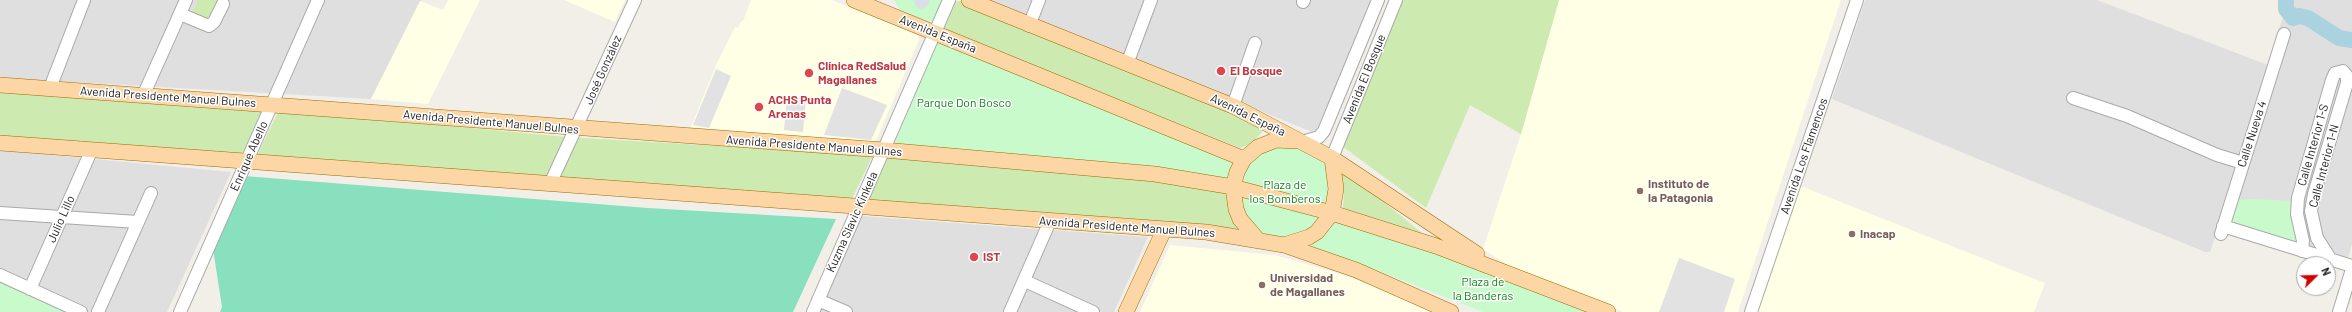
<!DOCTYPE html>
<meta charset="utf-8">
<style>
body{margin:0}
#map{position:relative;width:2352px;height:312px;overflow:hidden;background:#f2efe9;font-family:Barlow,sans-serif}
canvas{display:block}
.north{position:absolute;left:2296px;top:256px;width:40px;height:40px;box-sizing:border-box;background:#fff;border:1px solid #a7a7a7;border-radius:50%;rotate:67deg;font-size:11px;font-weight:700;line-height:16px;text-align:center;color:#222}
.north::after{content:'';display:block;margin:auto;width:14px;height:18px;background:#d40000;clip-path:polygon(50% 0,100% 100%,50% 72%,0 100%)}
</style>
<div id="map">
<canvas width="2352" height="312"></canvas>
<div class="north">N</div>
</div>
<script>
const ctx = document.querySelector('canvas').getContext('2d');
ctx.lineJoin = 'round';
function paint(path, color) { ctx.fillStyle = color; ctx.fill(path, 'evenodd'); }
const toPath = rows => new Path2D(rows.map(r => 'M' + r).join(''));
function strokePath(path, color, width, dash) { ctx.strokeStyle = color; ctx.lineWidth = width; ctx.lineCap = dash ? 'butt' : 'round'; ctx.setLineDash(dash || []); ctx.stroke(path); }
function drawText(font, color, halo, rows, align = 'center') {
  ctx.font = font + ' Barlow,sans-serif'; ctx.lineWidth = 3; ctx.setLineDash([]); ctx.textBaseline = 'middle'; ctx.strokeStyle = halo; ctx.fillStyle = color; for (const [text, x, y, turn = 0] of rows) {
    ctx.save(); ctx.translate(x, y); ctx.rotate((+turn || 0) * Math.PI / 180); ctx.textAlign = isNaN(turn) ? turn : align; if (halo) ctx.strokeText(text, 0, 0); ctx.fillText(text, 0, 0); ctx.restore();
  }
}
const residential = toPath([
 [0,0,422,0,371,99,0,78],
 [984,0,1374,0,1315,133],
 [1865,0,2097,0,2268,65,2288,0,2352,0,2352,244,2347,261,2217,231,2210,252,2205,252,1832,99],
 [0,150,231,172,167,312,0,312],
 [860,216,1148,237,1114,312,819,312]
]);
const education = toPath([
 [448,0,480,0,428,104,371,99,420,1,443,10],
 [564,0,625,0,615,22],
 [751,0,832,0,918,35,919,40,875,143,691,127,716,65,735,27,738,28,742,20,743,21],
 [1559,0,1841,0,1738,312,1623,312,1509,266,1483,249,1521,134],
 [1798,185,2045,283,2034,312,1756,312],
 [1170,245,1275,255,1350,277,1437,312,1140,312]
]);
const grass = toPath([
 [198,0,219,0,210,21,192,13],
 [1404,0,1559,0,1521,134,1470,105,1426,208,1342,146,1400,2],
 [960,1,1256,120,1260,125,1262,132,1252,143,1240,148,945,30,943,23,953,2],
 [0,90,265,108,242,155,0,136],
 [279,110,567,137,873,155,850,203,256,158],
 [886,157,1159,176,1225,191,1231,212,1242,233,863,211],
 [1339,169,1343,169,1422,233,1343,208,1344,191]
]);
const park = toPath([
 [894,0,942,0,933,20,927,22,901,12],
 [937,40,1230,155,1234,164,1230,176,1223,181,894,145],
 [1272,144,1310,149,1325,163,1333,181,1326,219,1293,240,1264,236,1238,207,1242,168],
 [2254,199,2291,201,2297,243,2232,222,2236,200],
 [1339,218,1598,312,1483,312,1361,264,1307,246,1323,236],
 [0,281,70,312,0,312]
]);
const pitch = toPath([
 [244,176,648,208,836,219,793,312,220,312,222,307,213,249]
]);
const parking = toPath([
 [716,69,731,76,709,128,693,125],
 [842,88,887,105,871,140,824,135],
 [787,96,806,98,803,132,784,130],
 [1679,258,1735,279,1724,312,1659,312]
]);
const plaza = toPath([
 [914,0,929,0,929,3,925,8,920,9,916,6]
]);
const river = toPath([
 [2286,0,2286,9,2293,18,2299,16,2308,18,2339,38,2352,40]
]);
const minor = toPath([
 [1303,2,1304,0],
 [180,14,209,26,214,22,223,4],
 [1029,26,1039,0],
 [1127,64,1151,0],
 [50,88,84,0],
 [143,96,186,0],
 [2073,98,2127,116,2217,155,2243,163],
 [1233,106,1255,43],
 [1302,142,1319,137,1324,131,1378,0],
 [1332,158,1396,0],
 [550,184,635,0],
 [0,213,138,222],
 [2223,226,2352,266],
 [2221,234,2284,34],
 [2302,251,2303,241,2297,214,2298,198,2332,80,2335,73,2343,71,2347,76,2347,83,2314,194,2311,211,2317,238,2331,260],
 [0,275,81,312],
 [1025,281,1093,312],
 [30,289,92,149],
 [818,300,846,312],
 [98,312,151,193],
 [180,312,318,0],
 [813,312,949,0],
 [1010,312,1050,221],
 [1751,312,1857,0],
 [2339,312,2352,269]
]);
const major = toPath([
 [854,0,1244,159],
 [969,0,1233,106,1332,158,1477,254],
 [0,85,884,150,1155,174,1233,187,1332,213,1436,246,1608,312],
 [0,143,1206,232,1284,245,1356,270,1451,312],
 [1258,240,1240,219,1236,209,1233,187,1237,172,1244,159,1258,147,1276,140,1295,141],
 [1284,245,1309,237,1317,232,1332,213,1336,189,1332,158],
 [1126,312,1164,230]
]);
const markers = [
 [1221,71,5,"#e0444e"],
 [809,73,5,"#e0444e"],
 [759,107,5,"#e0444e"],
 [1640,191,4,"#8d6e63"],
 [1852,234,4,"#8d6e63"],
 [974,257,5,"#e0444e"],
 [1262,285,4,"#8d6e63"]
];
const streetNames = [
 ["Avenida España",938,34,22],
 ["José González",603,70,-66],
 ["Avenida El Bosque",1364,79,-68],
 ["Avenida Presidente Manuel Bulnes",168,97,4],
 ["Avenida España",1248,115,26],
 ["Avenida Presidente Manuel Bulnes",491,122,5],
 ["Calle Nueva 4",2252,134,-72],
 ["Calle Interior 1-S",2313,145,-74],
 ["Avenida Presidente Manuel Bulnes",814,146,4],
 ["Enrique Abello",249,156,-66],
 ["Avenida Los Flamencos",1804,156,-71],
 ["Calle Interior 1-N",2324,166,-75],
 ["Julio Lillo",61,219,-66],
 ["Kuzma Slavic Kinkela",852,222,-66],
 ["Avenida Presidente Manuel Bulnes",1127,227,4]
];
const healthNames = [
 ["Clínica RedSalud",818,66],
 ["Magallanes",818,80],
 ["El Bosque",1230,71],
 ["ACHS Punta",768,100],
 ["Arenas",768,114],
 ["IST",983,257]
];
const parkNames = [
 ["Parque Don Bosco",964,103],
 ["Plaza de",1285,185],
 ["los Bomberos",1285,199],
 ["Plaza de",1483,282],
 ["la Banderas",1483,296]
];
const educationNames = [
 ["Instituto de",1648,184],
 ["la Patagonia",1648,198],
 ["Inacap",1860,234],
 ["Universidad",1270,278],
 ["de Magallanes",1270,292]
];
paint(residential, '#e0dfdf');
paint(education, '#ffffe5');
paint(grass, '#cdebb0');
paint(park, '#c8facc');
paint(pitch, '#88e0be');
paint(parking, '#e2e2e2');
paint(plaza, '#dddde8');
strokePath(river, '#aad3df', 16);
strokePath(minor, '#a9a9a9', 14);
strokePath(major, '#a06b00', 16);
strokePath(minor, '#fff', 12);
strokePath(major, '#fcd6a4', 15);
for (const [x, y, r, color] of markers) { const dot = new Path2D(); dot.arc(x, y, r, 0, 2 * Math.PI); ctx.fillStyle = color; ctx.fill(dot); strokePath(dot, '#fff', 1.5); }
drawText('12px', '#222', '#fff', streetNames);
drawText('bold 12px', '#be3a42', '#fff', healthNames, 'left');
drawText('12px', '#0c8416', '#fff', parkNames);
drawText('bold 12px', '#785e54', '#fff', educationNames, 'left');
</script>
